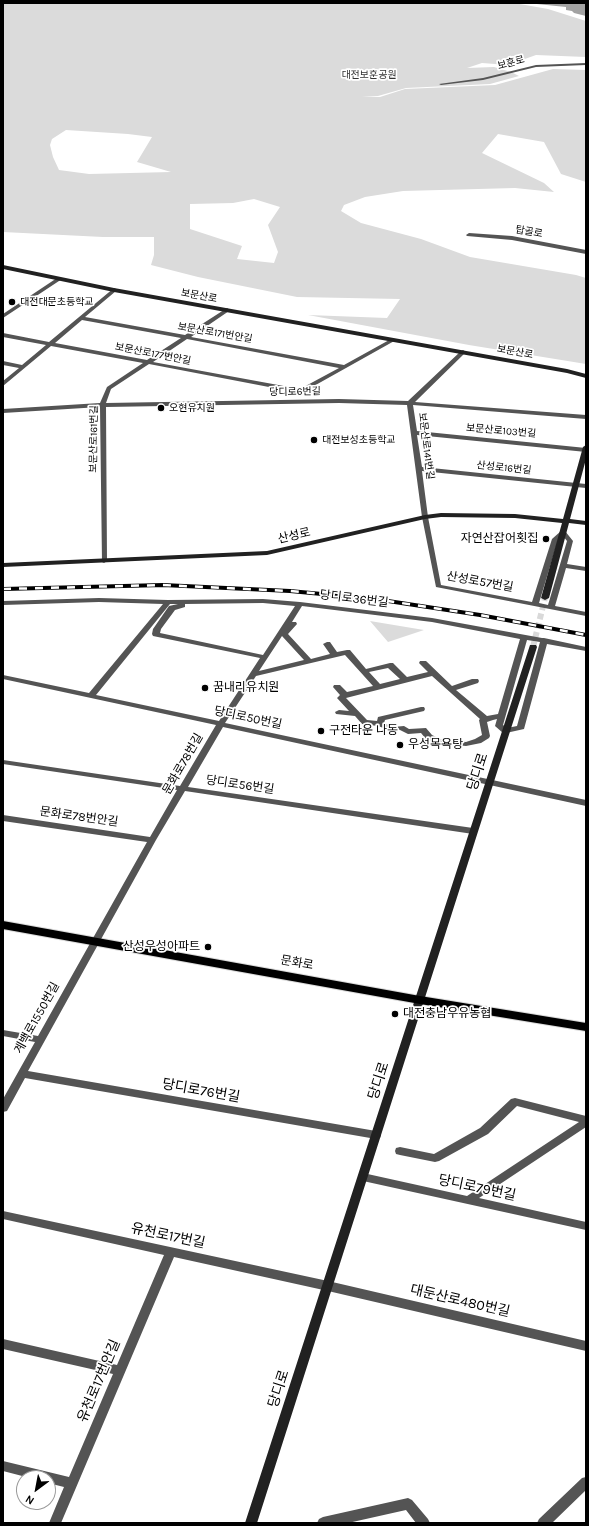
<!DOCTYPE html>
<meta charset="utf-8">
<style>
body{margin:0}
#map{position:relative;width:589px;height:1526px;overflow:hidden;background:#fff;font-family:Karla,sans-serif}
canvas{display:block}
.frame{position:absolute;inset:0;border:4px solid #000;pointer-events:none}
.north{position:absolute;left:16px;top:1470px;width:40px;height:40px;box-sizing:border-box;background:#fff;border:1px solid #999;border-radius:50%;rotate:212deg;font-size:11px;font-weight:700;line-height:16px;text-align:center;color:#000}
.north::after{content:'';display:block;margin:auto;width:14px;height:18px;background:#000;clip-path:polygon(50% 0,100% 100%,50% 72%,0 100%)}
</style>
<div id="map">
<canvas width="589" height="1526"></canvas>
<div class="frame"></div>
<div class="north">N</div>
</div>
<script>
const ctx = document.querySelector('canvas').getContext('2d');
ctx.lineJoin = 'round';
function paint(path, color) { ctx.fillStyle = color; ctx.fill(path, 'evenodd'); }
const toPath = rows => new Path2D(rows.map(r => 'M' + r).join(''));
function strokePath(path, color, width, dash) { ctx.strokeStyle = color; ctx.lineWidth = width; ctx.lineCap = dash ? 'butt' : 'round'; ctx.setLineDash(dash || []); ctx.stroke(path); }
function drawText(font, color, halo, rows, align = 'center') {
  ctx.font = font + ' Karla,"Noto Sans KR",sans-serif'; ctx.lineWidth = 3.5; ctx.setLineDash([]); ctx.textBaseline = 'middle'; ctx.strokeStyle = halo; ctx.fillStyle = color; for (const [text, x, y, turn = 0] of rows) {
    ctx.save(); ctx.translate(x, y); ctx.rotate((+turn || 0) * Math.PI / 180); ctx.textAlign = isNaN(turn) ? turn : align; if (halo) ctx.strokeText(text, 0, 0); ctx.fillText(text, 0, 0); ctx.restore();
  }
}
const green = toPath([
 [3,3,514,3,548,9,586,21,586,57,536,55,508,65,482,63,467,68,494,67,511,72,519,76,490,84,406,88,378,96,362,97,380,97,405,89,495,85,553,69,586,70,586,182,561,174,544,142,498,134,482,153,544,183,554,192,515,188,403,191,365,197,344,205,341,211,361,223,421,239,470,257,576,275,586,278,586,364,469,345,308,315,387,318,400,299,297,297,198,277,151,265,154,255,154,237,103,237,3,232],
 [66,130,128,134,152,137,137,162,171,172,89,174,59,170,53,157,50,145,52,139],
 [254,199,280,207,268,225,278,252,274,263,237,259,242,246,190,229,190,204,233,203],
 [370,621,424,630,388,642]
]);
const water = toPath([
 [527,3,586,3,586,16,574,13,572,11,566,10,566,7]
]);
const secondaryTunnel = toPath([
 [533,647,545,598]
]);
const street = toPath([
 [586,63,586,65,536,67,483,80,441,85,439,84,483,78,536,65,586,63],
 [469,233,512,236,586,250,586,254,512,240,467,236,466,235,469,233],
 [57,278,62,279,3,318,3,314,57,278],
 [114,288,116,289,116,291,85,317,185,335,227,308,230,310,229,311,191,337,344,365,391,339,396,340,296,396,293,394,295,392,149,364,111,389,106,403,339,399,408,401,461,351,463,350,466,352,465,353,415,402,586,415,586,419,413,405,417,431,586,448,586,452,417,435,422,467,586,484,586,488,422,471,428,517,441,585,532,602,552,539,561,531,563,530,565,531,573,541,567,564,586,567,586,571,566,568,555,606,586,612,586,616,436,587,422,517,407,405,339,403,106,407,107,561,104,563,102,562,100,407,3,413,3,409,100,403,107,387,143,363,51,346,3,386,3,381,19,368,3,365,3,361,22,365,46,345,3,337,3,333,49,342,114,288],
 [82,320,181,338,147,360,55,343,82,320],
 [187,339,339,368,300,389,153,362,187,339],
 [563,536,567,541,548,605,539,603,558,540,563,536],
 [99,598,168,600,263,599,300,602,432,618,542,638,544,638,586,647,586,651,547,644,524,729,506,733,503,733,495,726,497,719,493,720,487,722,490,736,489,738,481,743,466,746,436,743,426,739,421,733,408,734,400,730,392,731,378,726,362,724,355,716,336,714,335,712,339,710,349,711,337,698,340,695,333,687,334,685,340,685,347,692,373,686,345,655,256,676,225,723,586,800,586,806,223,727,188,787,473,828,477,831,473,834,185,791,156,840,28,1071,376,1131,380,1132,381,1135,380,1138,376,1139,25,1078,7,1111,3,1112,3,1099,35,1042,3,1036,3,1030,38,1036,147,842,3,821,3,815,150,837,177,790,3,764,3,760,180,786,216,725,3,679,3,675,89,693,163,604,99,602,3,605,3,601,99,598],
 [263,603,295,606,263,655,160,633,161,629,175,610,185,607,185,604,263,603],
 [170,604,178,604,169,606,153,629,152,634,153,636,260,658,219,721,96,695,170,604],
 [302,606,432,622,520,639,498,714,487,716,456,690,478,683,479,681,478,679,472,679,452,686,426,661,420,661,419,663,428,672,407,677,393,663,390,663,366,669,350,650,347,650,337,652,330,642,327,642,323,644,330,654,311,659,288,634,297,624,296,622,292,622,302,606],
 [282,636,304,660,259,671,282,636],
 [527,640,540,642,517,726,507,728,503,725,527,640],
 [388,668,400,679,380,684,369,672,388,668],
 [432,676,480,719,479,720,482,735,475,739,466,742,440,739,432,735,426,728,409,729,404,726,393,727,384,723,385,720,424,711,425,709,424,707,421,707,378,717,377,721,367,720,346,698,432,676],
 [515,1098,586,1116,586,1127,479,1198,586,1222,586,1230,363,1181,359,1180,358,1177,359,1174,363,1173,467,1196,579,1122,517,1106,488,1134,439,1161,435,1162,400,1155,396,1154,395,1151,396,1148,400,1147,434,1154,480,1128,511,1099,515,1098],
 [3,1211,328,1281,586,1341,586,1351,328,1291,174,1257,61,1523,49,1523,64,1487,48,1483,48,1478,30,1478,3,1471,3,1461,69,1477,113,1374,3,1349,3,1339,117,1365,164,1255,3,1219,3,1211],
 [586,1477,586,1490,552,1523,537,1523,539,1519,582,1478,586,1477],
 [408,1498,412,1500,428,1519,430,1523,416,1523,406,1510,348,1523,317,1523,319,1519,323,1517,408,1498]
]);
const secondary = toPath([
 [3,265,114,288,567,369,586,374,586,378,567,373,114,292,3,269,3,265],
 [586,445,586,459,570,519,586,521,586,525,569,523,549,598,545,600,541,598,562,523,515,518,441,517,425,519,267,555,3,567,3,563,267,551,425,515,441,513,515,514,563,519,583,447,586,445],
 [530,645,536,645,537,647,257,1523,245,1523,530,645]
]);
const primary = toPath([
 [3,921,420,996,586,1023,586,1031,420,1004,3,929,3,921]
]);
const rail = toPath([
 [3,589,163,585,290,591,375,599,480,615,586,635]
]);
const markers = [
 [12,302,4,"#000"],
 [161,408,4,"#000"],
 [314,440,4,"#000"],
 [546,539,4,"#000"],
 [205,688,4,"#000"],
 [321,731,4,"#000"],
 [400,745,4,"#000"],
 [208,947,4,"#000"],
 [395,1014,4,"#000"]
];
const farStreetnames = [
 ["보훈로",511,63,-15],
 ["탑골로",529,232,10],
 ["보문산로",199,296,10],
 ["보문산로171번안길",215,333,10],
 ["보문산로",515,352,10],
 ["보문산로177번안길",153,354,11],
 ["당디로6번길",295,392,-1],
 ["보문산로103번길",501,431,5],
 ["보문산로161번길",94,439,-89],
 ["보문산로141번길",426,446,83],
 ["산성로16번길",504,468,6]
];
const farParknames = [
 ["대전보훈공원",369,75]
];
const farPoinames = [
 ["대전대문초등학교",20,302],
 ["오현유치원",169,408],
 ["대전보성초등학교",322,440]
];
const streetNames = [
 ["산성로",294,536,-13],
 ["산성로57번길",480,582,10],
 ["당디로36번길",354,599,7],
 ["당디로50번길",248,718,12],
 ["문화로78번길",183,764,-60],
 ["당디로56번길",240,785,8],
 ["문화로78번안길",79,817,8],
 ["문화로",297,963,10],
 ["계백로1550번길",37,1018,-61]
];
const poiNames = [
 ["자연산잡어횟집",538,539,"right"],
 ["꿈내리유치원",213,688],
 ["구전타운 나동",329,731],
 ["우성목욕탕",408,745],
 ["산성우성아파트",200,947,"right"],
 ["대전충남우유농협",403,1014]
];
const nearStreetnames = [
 ["당디로",478,772,-72],
 ["당디로",379,1081,-72],
 ["당디로76번길",201,1091,10],
 ["당디로79번길",477,1188,12],
 ["유천로17번길",168,1236,12],
 ["대둔산로480번길",460,1301,13],
 ["유천로17번안길",99,1381,-67],
 ["당디로",279,1389,-72]
];
paint(green, '#dbdbdb');
paint(water, '#a2a2a2');
strokePath(secondaryTunnel, '#d9d9d9', 6, [6, 3.5]);
strokePath(primary, '#dbdbdb', 2);
paint(street, '#545454');
paint(secondary, '#212121');
paint(primary, '#000');
strokePath(rail, '#000', 4);
strokePath(rail, '#fff', 2.5, [8]);
for (const [x, y, r, color] of markers) { const dot = new Path2D(); dot.arc(x, y, r, 0, 2 * Math.PI); ctx.fillStyle = color; ctx.fill(dot); strokePath(dot, '#fff', 1.5); }
drawText('10px', '#000', '#fff', farStreetnames);
drawText('10px', '#323232', '#fff', farParknames);
drawText('10px', '#000', '#fff', farPoinames, 'left');
drawText('12px', '#000', '#fff', streetNames);
drawText('12px', '#000', '#fff', poiNames, 'left');
drawText('14px', '#000', '#fff', nearStreetnames);
</script>
